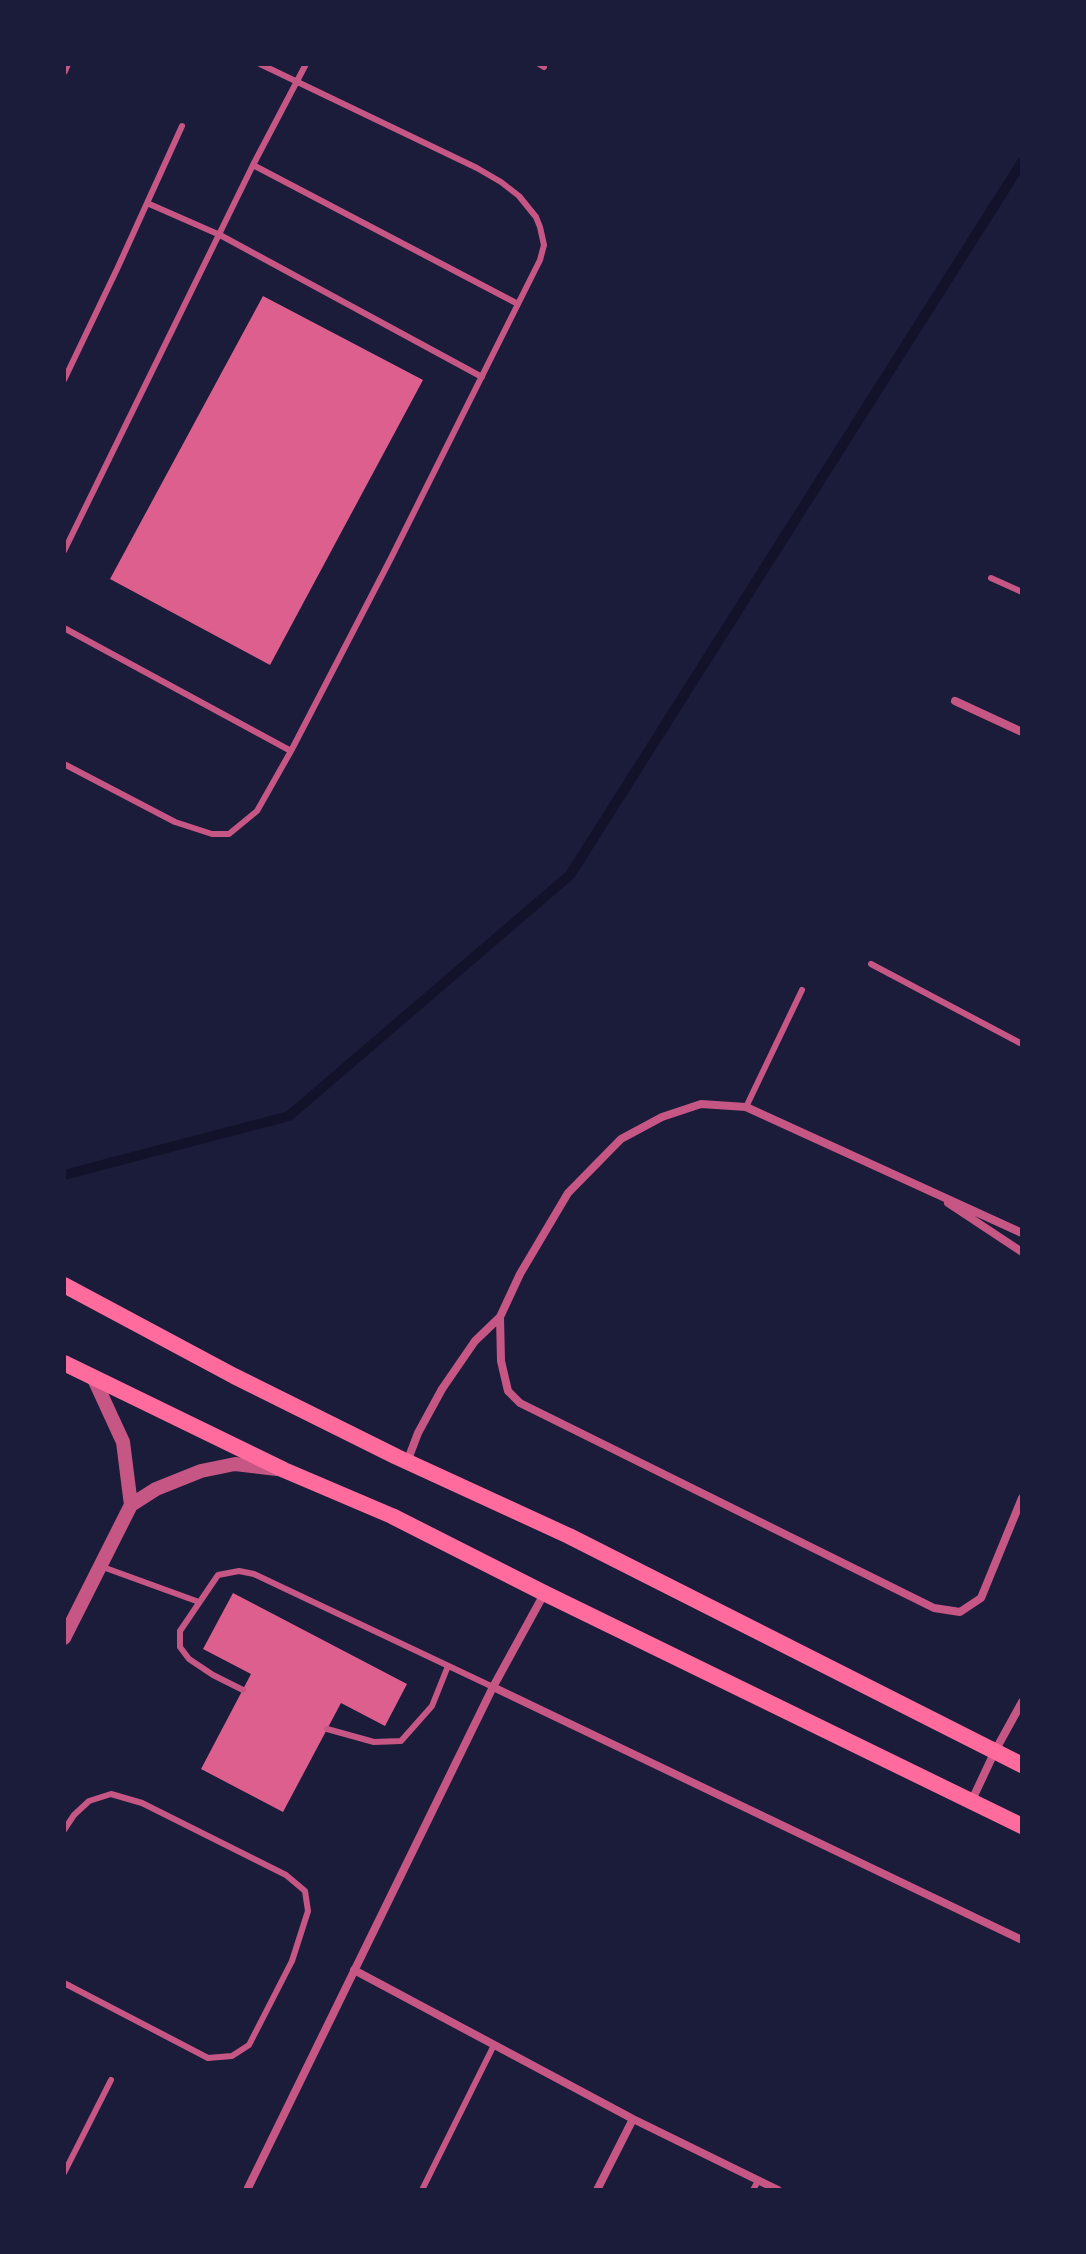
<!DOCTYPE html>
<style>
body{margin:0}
#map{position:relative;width:1086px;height:2254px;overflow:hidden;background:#1b1b3a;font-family:"DejaVu Sans",sans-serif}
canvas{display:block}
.frame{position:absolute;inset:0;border:66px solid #1b1b3a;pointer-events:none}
</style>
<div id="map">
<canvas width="1086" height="2254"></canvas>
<div class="frame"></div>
</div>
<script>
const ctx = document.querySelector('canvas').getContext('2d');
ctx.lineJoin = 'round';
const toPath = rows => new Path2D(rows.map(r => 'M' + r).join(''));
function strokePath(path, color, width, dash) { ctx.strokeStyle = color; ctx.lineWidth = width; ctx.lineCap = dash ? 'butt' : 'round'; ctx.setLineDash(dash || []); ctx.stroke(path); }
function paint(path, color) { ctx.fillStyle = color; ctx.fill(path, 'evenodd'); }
const stream = toPath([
 [64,1175,289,1116,570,875,1022,162]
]);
const building = toPath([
 [263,296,423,380,270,665,110,579],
 [233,1593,407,1684,385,1726,341,1703,283,1812,201,1769,251,1674,203,1649]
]);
const service = toPath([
 [539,64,544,67],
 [253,165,518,304],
 [147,203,220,235,482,377],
 [64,380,118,267,182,126],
 [64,551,253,165,306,64],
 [991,578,1022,592],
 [64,628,291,751],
 [64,764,175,822,212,834,229,834,257,811,291,751,390,560,540,260,544,245,540,227,536,217,519,196,501,182,477,168,260,64],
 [871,964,1022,1044],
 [746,1107,802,990],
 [100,1566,199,1602],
 [243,1690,213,1675,189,1659,180,1647,180,1631,218,1575,239,1571,254,1574,493,1687],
 [327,1729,374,1742,401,1741,432,1706,448,1666],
 [64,1830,74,1815,89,1801,111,1794,142,1803,286,1875,305,1891,308,1911,292,1961,249,2045,232,2056,208,2058,64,1983],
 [64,2173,111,2080],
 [422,2190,494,2045],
 [753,2190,758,2181]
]);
const minor = toPath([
 [64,71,67,64],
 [955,701,1022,732],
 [948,1203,1022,1252],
 [500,1317,501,1361,508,1391,520,1403,934,1608,960,1612,981,1598,1022,1498],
 [407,1462,418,1433,442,1389,475,1341,500,1317,520,1274,568,1193,621,1139,662,1117,701,1104,746,1107,1022,1233],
 [493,1687,1022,1940],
 [972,1800,995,1751,1022,1702],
 [354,1970,633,2119,778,2190],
 [247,2190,493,1687,544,1594],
 [597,2190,633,2119]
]);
const tertiary = toPath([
 [94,1379,123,1442,131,1505],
 [64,1638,131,1505,156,1489,201,1471,235,1464,277,1469]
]);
const secondary = toPath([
 [64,1285,234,1376,397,1457,569,1536,1022,1765],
 [64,1363,284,1470,392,1516,544,1593,1022,1826]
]);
strokePath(stream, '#12122b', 10);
paint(building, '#dd5f8e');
strokePath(service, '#c65784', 6);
strokePath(minor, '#c65784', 8);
strokePath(tertiary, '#c65784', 14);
strokePath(secondary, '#ff6b9d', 16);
</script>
